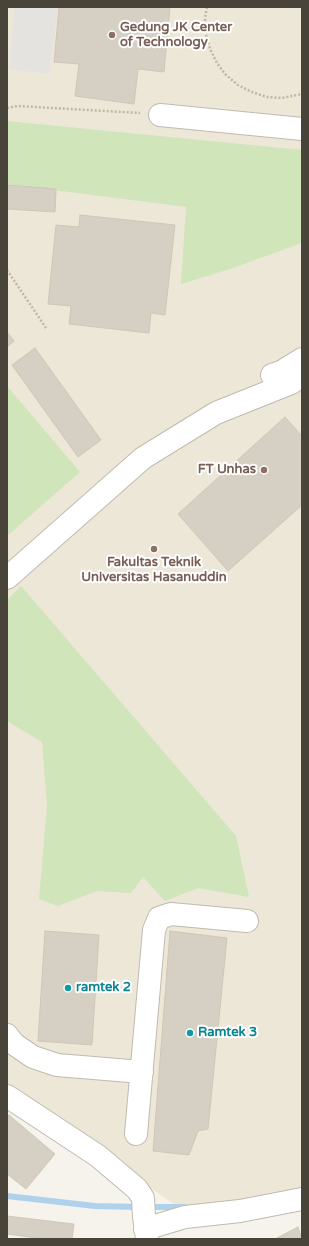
<!DOCTYPE html>
<style>
body{margin:0}
#map{position:relative;width:309px;height:1246px;overflow:hidden;background:#f5f3ec;font-family:"Varela Round",sans-serif}
canvas{display:block}
.frame{position:absolute;inset:0;border:8px solid #49443a;pointer-events:none}
</style>
<div id="map">
<canvas width="309" height="1246"></canvas>
<div class="frame"></div>
</div>
<script>
const ctx = document.querySelector('canvas').getContext('2d');
ctx.lineJoin = 'round';
function paint(path, color) { ctx.fillStyle = color; ctx.fill(path, 'evenodd'); }
const toPath = rows => new Path2D(rows.map(r => 'M' + r).join(''));
function strokePath(path, color, width, dash) { ctx.strokeStyle = color; ctx.lineWidth = width; ctx.lineCap = dash ? 'butt' : 'round'; ctx.setLineDash(dash || []); ctx.stroke(path); }
function drawText(font, color, halo, rows, align = 'center') {
  ctx.font = font + ' "Varela Round",sans-serif'; ctx.lineWidth = 4; ctx.setLineDash([]); ctx.textBaseline = 'middle'; ctx.strokeStyle = halo; ctx.fillStyle = color; for (const [text, x, y, turn = 0] of rows) {
    ctx.save(); ctx.translate(x, y); ctx.rotate((+turn || 0) * Math.PI / 180); ctx.textAlign = isNaN(turn) ? turn : align; if (halo) ctx.strokeText(text, 0, 0); ctx.fillText(text, 0, 0); ctx.restore();
  }
}
const education = toPath([
 [7,7,302,7,302,1188,295,1191,233,1203,180,1208,7,1092]
]);
const green = toPath([
 [7,121,302,150,302,243,227,270,181,284,186,207,7,184],
 [7,386,80,472,7,536],
 [21,586,236,836,249,897,198,888,165,901,143,877,131,893,97,891,58,906,39,899,47,805,42,742,7,721,7,600]
]);
const parking = toPath([
 [15,7,58,7,49,74,9,69]
]);
const stream = toPath([
 [7,1196,95,1206,139,1207],
 [148,1207,185,1207]
]);
const building = toPath([
 [59,7,170,7,164,72,138,69,134,104,75,96,79,64,54,62,59,7],
 [7,185,56,189,55,212,7,209,7,185],
 [80,215,175,225,165,315,151,313,149,333,69,324,71,306,48,304,56,225,79,227,80,215],
 [7,332,14,341,7,347,7,332],
 [35,348,101,440,78,457,12,365,35,348],
 [285,417,302,436,302,505,228,571,178,514,285,417],
 [45,931,99,935,92,1045,38,1041,45,931],
 [170,931,227,938,208,1129,198,1131,189,1155,153,1151,170,931],
 [9,1115,55,1154,26,1189,7,1174,7,1117,9,1115],
 [7,1216,74,1224,72,1239,43,1239,7,1234,7,1216],
 [298,1227,302,1239,277,1239,277,1238,298,1227]
]);
const path = toPath([
 [207,7,205,18,206,34,210,49,217,63,225,74,238,85,252,92,267,97,282,98,302,94],
 [7,108,18,106,140,113],
 [7,270,46,328]
]);
const minor = toPath([
 [160,115,302,129],
 [272,375,281,372,302,359],
 [7,578,143,458,216,413,291,383,302,376],
 [7,1035,14,1044,33,1057,57,1065,142,1072],
 [7,1096,98,1156,137,1189,143,1198,144,1217,147,1239],
 [136,1134,154,930,159,918,171,914,247,921],
 [145,1229,185,1217,240,1211,302,1199]
]);
const markers = [
 [112,35,4,"#8d6e63"],
 [264,470,4,"#8d6e63"],
 [154,549,4,"#8d6e63"],
 [68,988,4,"#0f9aa8"],
 [190,1033,4,"#0f9aa8"]
];
const educationNames = [
 ["Gedung JK Center",120,28],
 ["of Technology",120,43],
 ["FT Unhas",256,470,"right"],
 ["Fakultas Teknik",154,563,"center"],
 ["Universitas Hasanuddin",154,578,"center"]
];
const cultureNames = [
 ["ramtek 2",76,988],
 ["Ramtek 3",198,1033]
];
paint(education, '#ede7d8');
paint(green, '#d0e5b9');
paint(parking, '#e4e3e0');
strokePath(stream, '#afd1ec', 6);
paint(building, '#d6cfc3');
strokePath(building, '#d0c7b6', 1);
strokePath(minor, '#c0bbaf', 24);
strokePath(path, '#c1b7a2', 2.5, [2, 2]);
strokePath(minor, '#fff', 22);
for (const [x, y, r, color] of markers) { const dot = new Path2D(); dot.arc(x, y, r, 0, 2 * Math.PI); ctx.fillStyle = color; ctx.fill(dot); strokePath(dot, '#fff', 1.5); }
drawText('bold 13px', '#785e54', '#fff', educationNames, 'left');
drawText('bold 13px', '#0d838f', '#fff', cultureNames, 'left');
</script>
